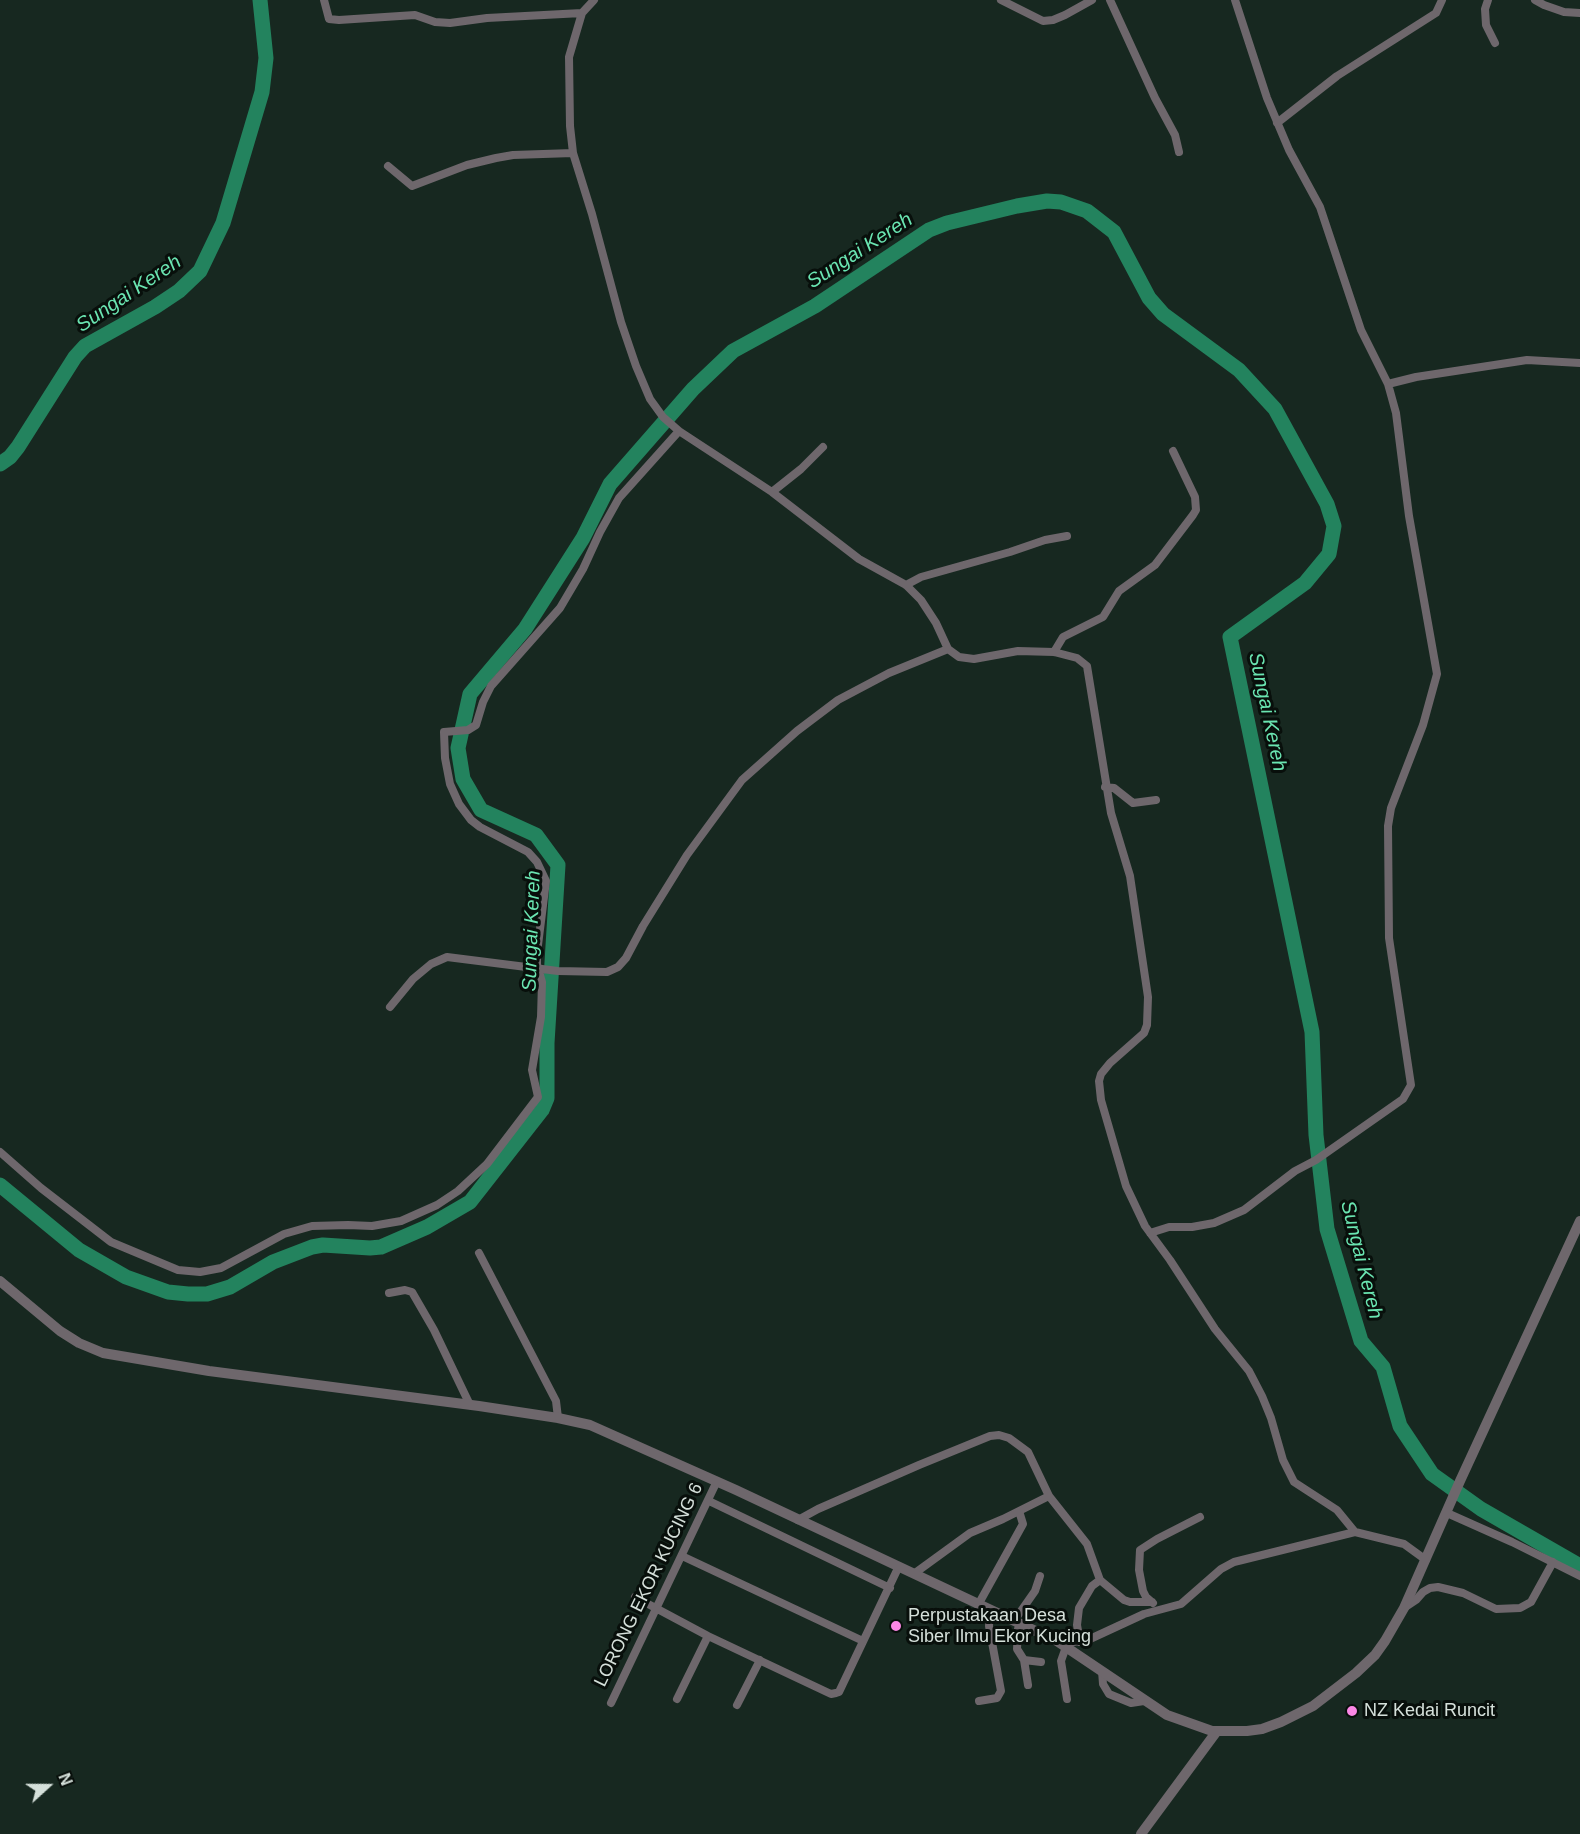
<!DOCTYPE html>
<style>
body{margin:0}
#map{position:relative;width:1580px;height:1834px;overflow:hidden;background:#172820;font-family:Helvetica,sans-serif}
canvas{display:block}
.north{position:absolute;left:18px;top:1756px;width:60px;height:60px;-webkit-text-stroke:4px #080f0b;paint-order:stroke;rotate:69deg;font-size:16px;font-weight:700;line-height:24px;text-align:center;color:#d5e0da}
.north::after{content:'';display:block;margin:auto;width:21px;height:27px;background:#d5e0da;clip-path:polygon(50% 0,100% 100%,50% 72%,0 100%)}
</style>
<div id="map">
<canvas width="1580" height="1834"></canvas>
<div class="north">N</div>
</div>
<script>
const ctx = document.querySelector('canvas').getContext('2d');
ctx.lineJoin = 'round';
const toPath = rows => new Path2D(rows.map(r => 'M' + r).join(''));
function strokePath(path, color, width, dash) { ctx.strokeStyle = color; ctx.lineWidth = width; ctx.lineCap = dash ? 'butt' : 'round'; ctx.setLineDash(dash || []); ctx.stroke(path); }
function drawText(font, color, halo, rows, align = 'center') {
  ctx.font = font + ' Helvetica,sans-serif'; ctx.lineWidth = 6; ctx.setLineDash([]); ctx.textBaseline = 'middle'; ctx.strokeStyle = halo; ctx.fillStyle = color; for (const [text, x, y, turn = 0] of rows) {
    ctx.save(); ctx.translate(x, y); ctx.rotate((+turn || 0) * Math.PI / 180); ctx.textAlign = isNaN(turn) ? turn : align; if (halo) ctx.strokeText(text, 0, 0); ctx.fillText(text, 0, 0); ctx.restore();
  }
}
const river = toPath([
 [0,464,10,457,18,447,75,357,85,346,155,307,179,291,200,271,223,223,262,92,266,58,260,0],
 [0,1185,79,1250,126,1277,168,1292,188,1294,207,1294,230,1287,273,1262,312,1247,323,1245,370,1248,381,1247,427,1227,470,1202,542,1110,547,1098,547,1043,558,865,536,835,481,810,463,779,458,748,470,694,525,629,583,538,610,484,693,389,733,351,815,306,929,230,947,223,1017,206,1047,201,1061,202,1087,211,1114,232,1149,298,1163,314,1239,370,1275,409,1327,504,1334,526,1329,554,1305,583,1230,637,1312,1032,1316,1135,1327,1229,1361,1341,1383,1367,1400,1426,1432,1474,1481,1509,1580,1566]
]);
const minor = toPath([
 [324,0,329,19,339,20,415,15,435,22,450,23,487,18,582,13],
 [594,0,582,13,569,57,570,126,573,153,592,214,621,322,636,366,650,399,663,417,679,431,772,492,859,559,906,585,921,600,936,623,948,649,959,657,974,659,1018,651,1054,652,1077,658,1087,666,1111,813,1130,876,1148,997,1147,1025,1144,1033,1110,1063,1101,1074,1099,1081,1101,1100,1126,1186,1145,1226,1170,1260,1215,1329,1249,1371,1262,1396,1271,1418,1283,1460,1294,1482,1337,1510,1355,1532,1404,1544,1426,1560],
 [1001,0,1043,21,1053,20,1065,15,1092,0],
 [1110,0,1155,98,1175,135,1179,152],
 [1488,0,1485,9,1486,25,1495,43],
 [1535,0,1544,5,1564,12,1580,13],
 [1277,123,1337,76,1436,13,1442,0],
 [388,166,412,186,467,165,496,158,513,155,573,153],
 [1388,384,1416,377,1527,360,1580,363],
 [772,492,801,469,823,447],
 [906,585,921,577,1010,552,1045,540,1067,536],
 [1054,652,1063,637,1103,617,1119,591,1155,565,1193,515,1196,510,1195,497,1173,451],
 [1105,787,1114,788,1133,803,1156,800],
 [390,1007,413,979,431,964,447,957,558,971,607,972,618,967,626,958,643,926,687,855,742,780,797,731,838,700,889,673,948,649],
 [0,1152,41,1188,111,1242,178,1270,200,1272,221,1268,284,1234,312,1226,348,1225,372,1226,401,1221,437,1205,458,1191,487,1164,538,1097,532,1070,541,1017,542,982,537,964,537,953,546,881,537,862,528,852,480,827,471,820,459,804,450,784,445,758,444,732,468,730,476,725,483,702,491,686,560,608,583,569,600,532,619,498,679,431],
 [1150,1233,1169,1227,1192,1227,1214,1223,1244,1210,1295,1171,1316,1160,1403,1099,1411,1085,1389,938,1388,826,1391,808,1423,725,1437,674,1409,516,1396,413,1388,384,1361,330,1320,207,1289,150,1267,98,1235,0],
 [479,1253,556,1401,558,1418],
 [389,1293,405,1290,412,1292,434,1330,470,1405],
 [709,1501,890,1588],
 [1447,1513,1512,1542,1580,1576],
 [798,1520,818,1509,919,1465,990,1436,999,1435,1009,1438,1028,1452,1049,1496,1087,1544,1100,1580,1124,1600,1130,1602,1152,1602],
 [682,1556,863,1641],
 [915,1573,970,1533,1003,1519,1049,1496],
 [635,1597,708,1636,831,1694,836,1693,839,1692,899,1566],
 [1153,1603,1146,1597,1143,1591,1139,1570,1140,1550,1157,1539,1200,1517],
 [978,1605,1023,1524,1019,1511],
 [1404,1608,1416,1600,1423,1592,1430,1588,1438,1587,1463,1593,1496,1609,1520,1608,1531,1602,1553,1562],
 [1014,1621,1035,1591,1040,1576],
 [1020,1623,1018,1629,1017,1649,1024,1660,1028,1685],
 [1080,1642,1077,1625,1079,1608,1092,1586,1100,1580],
 [1062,1644,1090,1639,1144,1614,1181,1604,1221,1569,1234,1562,1355,1532],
 [1066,1647,1061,1661,1067,1699],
 [1024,1660,1041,1662],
 [1102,1671,1103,1684,1109,1694,1131,1703,1144,1701],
 [677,1699,708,1636],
 [979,1701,997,1698,1001,1691,989,1626,990,1611],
 [611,1703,717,1481],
 [737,1705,760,1660]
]);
const tertiary = toPath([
 [0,1281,60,1331,79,1343,103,1353,209,1371,479,1406,558,1418,590,1425,736,1490,1057,1641,1167,1715,1212,1731,1247,1731,1262,1729,1281,1722,1313,1706,1356,1673,1375,1655,1385,1641,1404,1608,1460,1481,1580,1221],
 [1141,1834,1217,1731]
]);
const markers = [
 [896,1626,6,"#fb87e5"],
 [1352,1711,6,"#fb87e5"]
];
const streetNames = [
 ["LORONG EKOR KUCING 6",649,1585,-64]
];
const poiNames = [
 ["Perpustakaan Desa",908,1616],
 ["Siber Ilmu Ekor Kucing",908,1637],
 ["NZ Kedai Runcit",1364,1711]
];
const waterNames = [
 ["Sungai Kereh",860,251,-33],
 ["Sungai Kereh",129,294,-34],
 ["Sungai Kereh",1267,712,78],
 ["Sungai Kereh",532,931,-88],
 ["Sungai Kereh",1361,1260,76]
];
strokePath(river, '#23835e', 15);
strokePath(minor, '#6e676c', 8);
strokePath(tertiary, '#6e676c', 10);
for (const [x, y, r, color] of markers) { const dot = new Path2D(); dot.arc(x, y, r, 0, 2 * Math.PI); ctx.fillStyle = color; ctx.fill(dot); strokePath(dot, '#080f0b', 2); }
drawText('18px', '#d5e0da', '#080f0b', streetNames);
drawText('18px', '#d5e0da', '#080f0b', poiNames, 'left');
drawText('italic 20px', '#6ae5b1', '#080f0b', waterNames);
</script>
